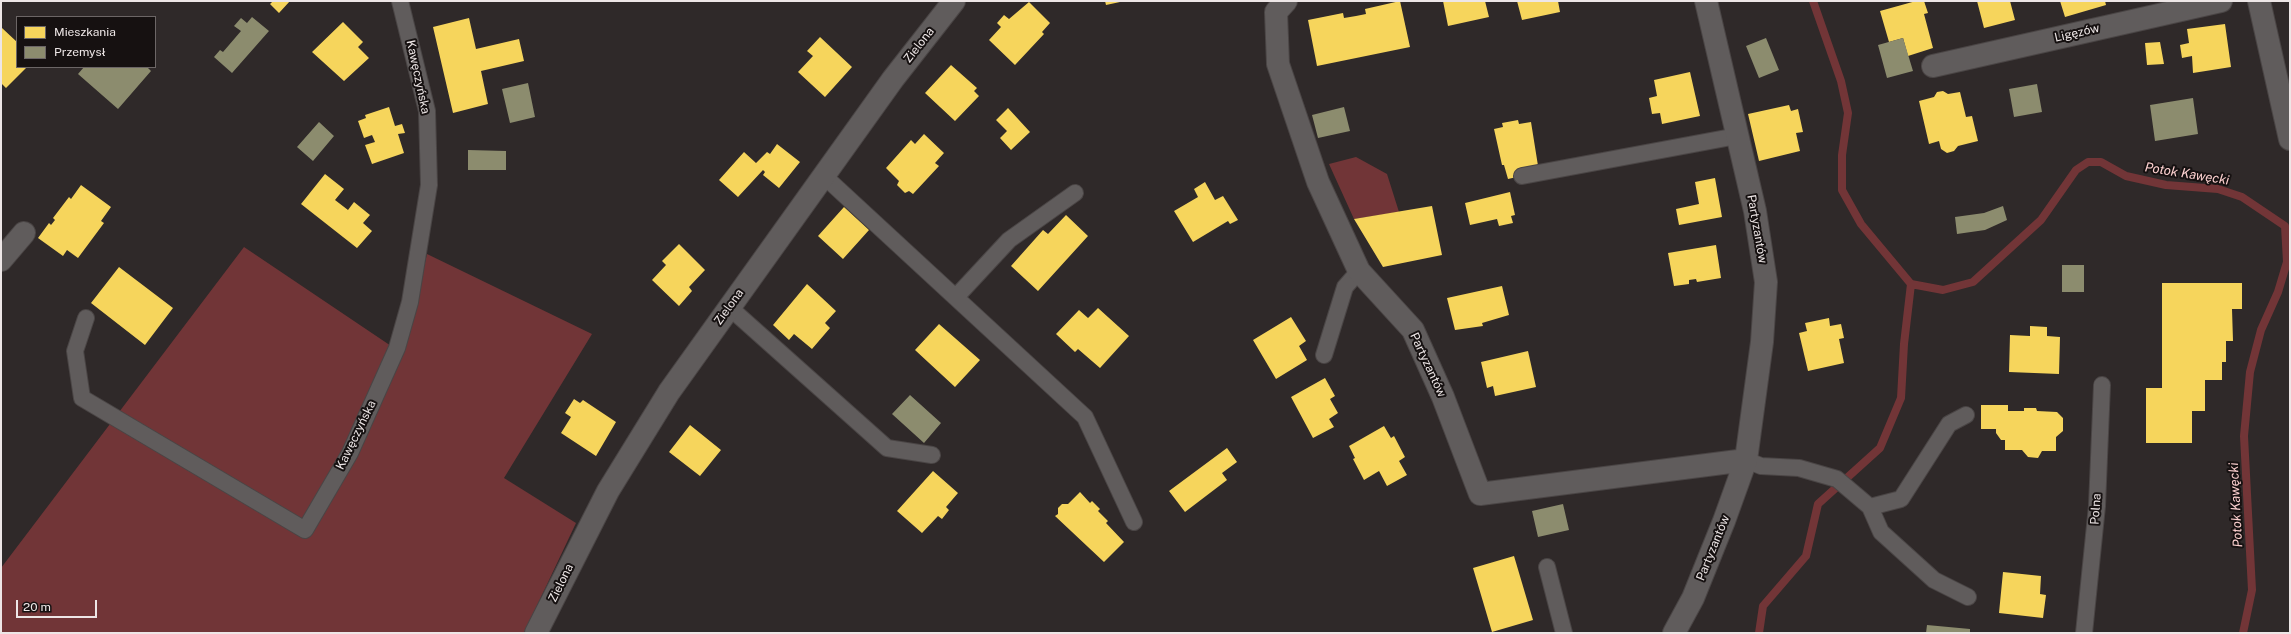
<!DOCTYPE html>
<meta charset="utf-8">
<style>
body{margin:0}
#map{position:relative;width:2291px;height:634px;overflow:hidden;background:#2f2929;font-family:"Public Sans",sans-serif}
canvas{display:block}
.frame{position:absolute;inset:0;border:2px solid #ede6e6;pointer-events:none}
.legend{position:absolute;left:16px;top:16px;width:140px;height:52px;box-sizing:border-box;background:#161111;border:1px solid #6c6666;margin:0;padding:5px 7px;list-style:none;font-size:12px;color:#ede6e6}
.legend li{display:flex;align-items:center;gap:8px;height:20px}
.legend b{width:20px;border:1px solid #6c6666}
.scale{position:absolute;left:16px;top:600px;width:81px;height:18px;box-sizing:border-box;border:2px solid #ede6e6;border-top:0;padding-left:5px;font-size:12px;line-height:14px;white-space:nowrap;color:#ede6e6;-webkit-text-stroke:3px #161111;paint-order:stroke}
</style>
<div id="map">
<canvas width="2291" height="634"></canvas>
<div class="frame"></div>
<ul class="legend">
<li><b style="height:11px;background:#f6d55c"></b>Mieszkania</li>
<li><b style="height:11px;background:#8c8c6e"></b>Przemysł</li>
</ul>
<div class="scale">20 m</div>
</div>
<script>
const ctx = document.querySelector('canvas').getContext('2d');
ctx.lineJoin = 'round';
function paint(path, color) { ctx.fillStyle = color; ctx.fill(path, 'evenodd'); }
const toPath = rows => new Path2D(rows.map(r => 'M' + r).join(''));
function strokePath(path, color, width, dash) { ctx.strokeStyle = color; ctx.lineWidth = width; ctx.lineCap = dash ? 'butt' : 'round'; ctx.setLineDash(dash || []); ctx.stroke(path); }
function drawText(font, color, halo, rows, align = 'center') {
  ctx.font = font + ' "Public Sans",sans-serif'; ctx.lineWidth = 4; ctx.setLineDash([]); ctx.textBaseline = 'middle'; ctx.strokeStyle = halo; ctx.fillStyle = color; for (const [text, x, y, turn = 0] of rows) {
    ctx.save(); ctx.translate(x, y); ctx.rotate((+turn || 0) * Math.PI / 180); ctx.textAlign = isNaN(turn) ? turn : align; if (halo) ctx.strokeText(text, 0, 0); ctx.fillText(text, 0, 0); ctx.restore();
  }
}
const forest = toPath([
 [1356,157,1387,174,1399,212,1354,219,1329,164],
 [244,247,403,354,427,254,592,334,504,478,576,523,524,633,1,633,1,568]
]);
const homes = toPath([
 [273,1,290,1,279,13,270,4],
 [1105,1,1120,1,1120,2,1106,5],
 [1400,1,1410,47,1317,66,1308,20,1343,13,1344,18,1356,16,1366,14,1365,9],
 [1443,1,1485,1,1489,17,1448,26],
 [1517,1,1558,1,1560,12,1522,20],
 [1916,1,1924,1,1928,13,1924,14,1933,48,1908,56,1903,38,1889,42,1880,11],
 [1977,1,2010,1,2015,20,1984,28],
 [2060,1,2105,1,2106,5,2065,17],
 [1029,2,1050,23,1042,32,1044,34,1015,65,989,40,1001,27,997,23,1004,15,1009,19],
 [469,18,476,49,519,39,524,61,481,71,488,104,453,113,433,27],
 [343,22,363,42,358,47,369,58,344,81,312,52],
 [2225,24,2231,67,2193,73,2192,56,2182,58,2180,45,2189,43,2187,29],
 [2,28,17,42,17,67,27,67,6,88,1,83],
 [820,37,852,67,825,97,798,72,813,56,807,51],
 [2160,42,2164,64,2147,65,2145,43],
 [951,65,977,88,974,91,979,96,955,121,925,93],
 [1690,72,1700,116,1662,124,1660,113,1652,114,1649,98,1657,96,1654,80],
 [1943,91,1948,94,1960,92,1966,117,1972,116,1978,141,1958,146,1954,151,1947,153,1941,149,1939,141,1929,144,1919,101,1934,97,1937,92],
 [1789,105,1791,111,1798,109,1803,132,1796,133,1800,151,1759,161,1748,114],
 [389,107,395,126,402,124,405,133,398,134,404,153,372,164,365,145,375,142,372,135,364,138,358,121,366,118,365,115],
 [1008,108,1030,132,1011,150,1000,138,1007,131,996,120],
 [1518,120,1519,124,1531,122,1539,172,1508,179,1504,165,1502,165,1494,129,1503,127,1502,123],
 [924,134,944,153,935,163,939,166,913,194,909,191,905,193,897,185,899,181,886,168,911,140,915,144],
 [777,144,800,162,779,188,763,175,765,172,763,170,738,197,719,180,744,152,756,163,767,152,770,154],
 [325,174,344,189,335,200,348,210,354,202,370,215,363,223,372,231,357,248,301,204],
 [1715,178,1722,217,1679,225,1676,209,1699,204,1695,182],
 [1205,182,1215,200,1223,196,1238,220,1230,224,1228,221,1193,242,1174,211,1198,197,1194,189],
 [81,185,111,207,101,221,104,223,78,258,67,250,63,256,38,238,49,223,51,225,55,220,53,218,69,197,71,199],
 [1510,192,1515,215,1511,216,1513,223,1499,226,1497,219,1470,225,1465,203],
 [1432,206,1442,255,1383,267,1354,219],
 [844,207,869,230,843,259,818,236],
 [1066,215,1088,236,1038,291,1011,266,1043,230,1048,234],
 [679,244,705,270,689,287,692,291,679,306,652,280,666,265,662,261],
 [1716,245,1721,278,1697,282,1696,279,1689,280,1689,284,1674,286,1668,253],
 [119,267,173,308,145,345,91,303],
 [2162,283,2242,283,2242,309,2232,309,2233,341,2226,341,2226,362,2222,362,2222,380,2205,380,2205,411,2192,411,2192,443,2146,443,2146,388,2162,388],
 [807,284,836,311,825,323,830,328,812,349,794,334,789,340,773,325],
 [1502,286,1509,315,1482,323,1483,326,1455,330,1447,298],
 [1098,308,1129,336,1100,368,1078,349,1075,352,1056,334,1079,310,1088,318],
 [1291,317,1306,341,1299,346,1307,360,1276,379,1253,340],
 [1829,318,1830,326,1841,324,1844,338,1839,339,1844,363,1808,371,1799,333,1807,331,1805,323],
 [939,324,980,360,955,387,915,350],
 [2030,326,2047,327,2047,336,2060,337,2059,374,2009,372,2010,335,2030,336],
 [1528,351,1536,387,1495,396,1493,386,1487,388,1481,362],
 [1325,378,1335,396,1330,399,1338,413,1329,419,1334,427,1313,438,1291,397],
 [574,399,580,403,583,400,616,422,596,456,561,433,571,417,565,413],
 [1981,405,2008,405,2008,411,2024,411,2024,408,2036,408,2037,411,2057,412,2063,418,2063,431,2056,437,2056,451,2042,451,2038,458,2028,457,2022,450,2005,450,2005,440,2001,440,1996,433,1996,429,1981,429],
 [690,425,721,450,700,476,669,452],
 [1384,426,1391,438,1394,436,1405,457,1399,461,1407,475,1387,486,1379,471,1364,480,1353,459,1355,458,1349,446],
 [1227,448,1237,462,1222,473,1227,480,1185,512,1169,491],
 [933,471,958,493,946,507,949,510,942,519,938,516,922,533,897,511],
 [1080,492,1090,503,1092,501,1100,509,1098,511,1108,521,1106,523,1124,542,1104,562,1055,516,1058,514,1058,508,1062,504,1068,504],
 [1514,556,1533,620,1492,632,1473,568],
 [2003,572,2041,576,2040,594,2046,595,2043,618,1999,613]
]);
const industry = toPath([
 [252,17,269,31,232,73,214,57,220,50,223,52,241,31,234,26,241,18,247,23],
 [1766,38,1779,70,1759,78,1746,46],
 [1903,38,1913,71,1887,78,1878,45],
 [84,67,147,67,151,71,118,109,78,74],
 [528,83,535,117,510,123,502,89],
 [2037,84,2042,112,2014,117,2009,89],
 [2193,98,2198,134,2155,141,2150,105],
 [1344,107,1350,131,1318,138,1312,115],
 [319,122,334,136,313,161,297,147],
 [468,150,506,151,506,170,468,170],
 [2003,206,2007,220,1985,230,1957,234,1955,217,1984,213],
 [2062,265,2084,265,2084,292,2062,292],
 [910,395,941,423,924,443,892,414],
 [1563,504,1569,530,1538,537,1532,511],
 [1927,625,1970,629,1970,633,1926,633]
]);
const stream = toPath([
 [1813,1,1841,81,1848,113,1842,155,1842,190,1861,224,1911,284,1943,290,1973,282,2041,220,2076,170,2088,162,2101,162,2126,176,2166,185,2218,189,2242,197,2285,226,2287,262,2278,292,2261,330,2250,372,2244,436,2252,590,2243,633],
 [1759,633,1763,606,1806,556,1818,504,1880,448,1901,398,1904,344,1911,284]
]);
const service = toPath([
 [824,176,1085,417,1134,522],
 [1522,176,1737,136],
 [956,297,1009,240,1075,193],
 [729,307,887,448,932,455],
 [86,318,75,351,82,398,305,530,350,453,397,348,410,302,429,185,427,111,400,1],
 [1324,355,1345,287,1359,271],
 [1746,460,1761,466,1799,468,1837,479,1870,507,1881,532,1934,580,1968,597],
 [1870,507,1901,499,1949,424,1966,415],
 [1547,567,1564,633],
 [2084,633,2097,506,2102,385]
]);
const minor = toPath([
 [1286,1,1276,12,1278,64,1318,182,1359,271,1413,330,1443,397,1480,494,1746,460],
 [2259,1,2290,139],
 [1933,66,2221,1],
 [1,260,24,233],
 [536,633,608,491,669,392,893,79,954,1],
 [1674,633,1693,598,1724,521,1746,460,1762,342,1766,282,1755,211,1706,1]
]);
const streetNames = [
 ["Ligęzów",2077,33,-13],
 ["Zielona",919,45,-52],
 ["Kawęczyńska",418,77,78],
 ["Partyzantów",1757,229,80],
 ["Zielona",729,307,-54],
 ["Partyzantów",1428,365,65],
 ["Kawęczyńska",356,435,-64],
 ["Polna",2096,509,-86],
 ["Partyzantów",1713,548,-68],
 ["Zielona",561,583,-64]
];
const waterNames = [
 ["Potok Kawęcki",2187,174,9],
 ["Potok Kawęcki",2236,505,-93]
];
paint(forest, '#713537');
paint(homes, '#f6d55c');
paint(industry, '#8c8c6e');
strokePath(stream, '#723537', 8);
strokePath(service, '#4a4545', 18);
strokePath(minor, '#4a4545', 24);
strokePath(service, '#605c5c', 16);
strokePath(minor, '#605c5c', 22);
drawText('12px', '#ede6e6', '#161111', streetNames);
drawText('italic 13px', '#fdd1d0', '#161111', waterNames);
</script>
